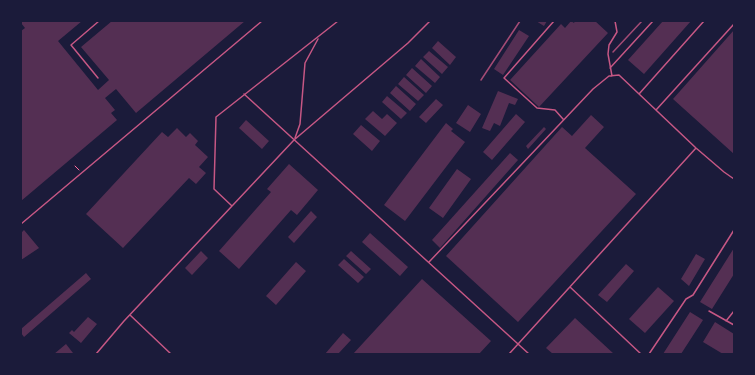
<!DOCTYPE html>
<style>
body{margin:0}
#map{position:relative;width:755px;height:375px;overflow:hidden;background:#1b1b3a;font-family:Helvetica,sans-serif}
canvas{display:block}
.frame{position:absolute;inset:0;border:22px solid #1b1b3a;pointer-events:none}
</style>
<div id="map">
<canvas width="755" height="375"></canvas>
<div class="frame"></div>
</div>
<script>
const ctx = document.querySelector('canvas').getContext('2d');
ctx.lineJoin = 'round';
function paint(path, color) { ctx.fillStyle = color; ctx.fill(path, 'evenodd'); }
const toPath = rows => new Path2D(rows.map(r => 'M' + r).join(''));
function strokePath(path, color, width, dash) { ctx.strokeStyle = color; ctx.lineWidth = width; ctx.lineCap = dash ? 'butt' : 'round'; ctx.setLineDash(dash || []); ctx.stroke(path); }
const building = toPath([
 [21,21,82,21,58,41,98,90,109,80,81,47,112,21,245,21,136,113,116,89,105,98,115,110,111,113,117,120,21,201,21,31,25,28,21,23],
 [536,21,547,21,544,26],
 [571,21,574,23,575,21,595,21,608,33,539,107,510,80,561,24,565,28],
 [663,21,691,21,644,74,628,60],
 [519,30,529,36,503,75,494,69],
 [734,30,734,154,673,99],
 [438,41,456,57,450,65,432,48],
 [429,51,448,67,442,74,423,57],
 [421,59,440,77,435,83,415,66],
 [412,68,432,86,426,93,406,75],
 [404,77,424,95,418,101,398,84],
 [396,86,416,104,410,111,390,93],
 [498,91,518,99,515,105,509,103,500,126,494,123,490,131,482,128],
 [387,96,407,113,401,119,382,102],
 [436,99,443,105,426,123,419,117],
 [468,105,481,114,470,132,456,123],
 [373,111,382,119,387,114,397,123,385,136,365,119],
 [516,114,525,122,492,160,483,152],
 [591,115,604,127,585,148,636,194,518,322,446,256,562,127,572,136],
 [246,120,269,141,262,149,239,128],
 [446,123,453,129,451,131,465,142,405,221,384,205],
 [361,125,380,141,372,151,353,134],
 [544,127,546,129,528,149,526,146],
 [177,128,186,137,190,133,198,141,195,145,208,157,199,167,206,173,196,184,189,178,123,248,86,214,162,132,168,137],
 [510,153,518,160,440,248,432,240],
 [289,164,318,190,297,215,291,210,239,269,219,251,271,192,267,189],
 [457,169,471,179,443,218,429,208],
 [311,211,317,217,294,243,288,237],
 [24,230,39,248,21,260,21,233],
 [370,233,408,267,400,276,362,242],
 [734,248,734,274,712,309,700,302],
 [201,251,208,258,192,275,185,268],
 [351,251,371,269,366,274,346,256],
 [696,254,705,259,689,286,681,279],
 [344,259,364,277,358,283,338,265],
 [296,262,306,271,276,305,266,296],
 [626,264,634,271,607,302,598,295],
 [86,273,91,279,24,337,21,333,21,329],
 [422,279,491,341,479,354,353,354],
 [658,287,674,301,645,333,629,319],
 [690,312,703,320,681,354,663,354],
 [88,317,97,324,81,343,69,333,72,330,74,332],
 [575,318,614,354,553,354,546,348],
 [715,322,734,334,734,351,732,354,723,354,703,342],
 [343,333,351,340,338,354,325,354],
 [66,344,73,353,71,354,54,354]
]);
const path = toPath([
 [75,166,79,170]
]);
const service = toPath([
 [554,21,504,78,537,108,555,110,563,119],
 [610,68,653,21],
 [612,76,608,54,609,45,617,32,615,21],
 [98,78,71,45,99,21],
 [244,94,529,354],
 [639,94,704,21],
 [656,110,734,24],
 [295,138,300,124,305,63,318,39],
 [232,206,214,189,216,117,338,21],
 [21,224,262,21],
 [429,262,593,89,609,76,619,75,696,148,724,172,734,179],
 [570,287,641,354],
 [709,311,734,325],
 [130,315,171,354],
 [726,321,734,311],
 [96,354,124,321,294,140,408,43,430,21],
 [509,354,696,148],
 [649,354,686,299,693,295,734,230]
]);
const rail = toPath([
 [613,52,642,21],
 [481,80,520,21]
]);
paint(building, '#542f53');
strokePath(path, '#ff6b9d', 1);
strokePath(service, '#c65784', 1.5);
strokePath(rail, '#a44b75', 1.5);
</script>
